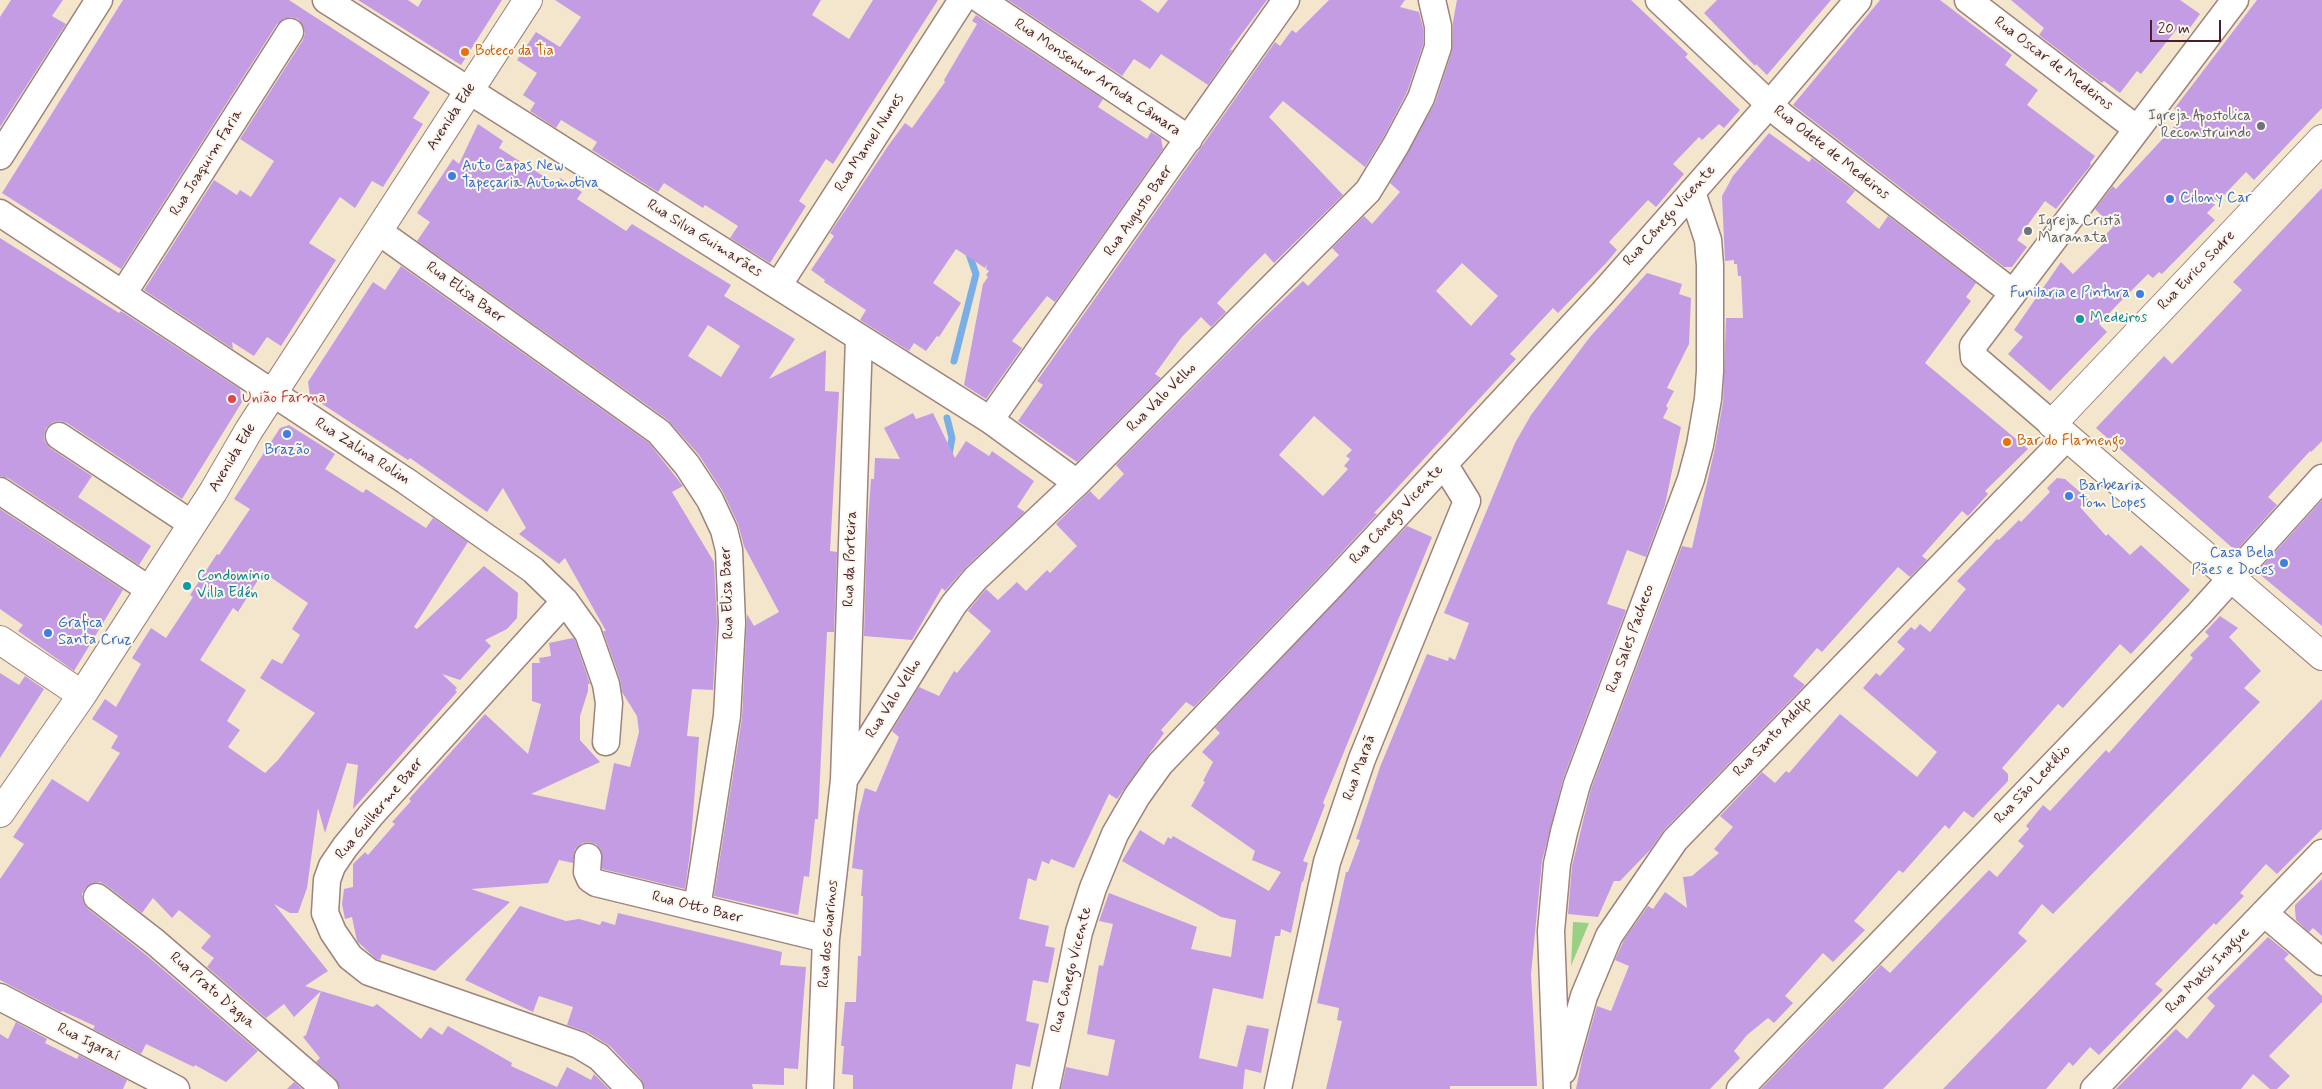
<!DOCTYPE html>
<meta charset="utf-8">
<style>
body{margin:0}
#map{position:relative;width:2322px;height:1089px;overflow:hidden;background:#f3e6cc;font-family:Mynerve,sans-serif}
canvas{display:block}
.scale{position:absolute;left:2150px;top:20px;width:71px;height:22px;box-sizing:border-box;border:2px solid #4a1f2b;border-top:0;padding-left:6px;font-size:15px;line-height:18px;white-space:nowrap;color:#4a1f2b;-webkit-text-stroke:4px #fbf7ec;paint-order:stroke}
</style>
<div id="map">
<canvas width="2322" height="1089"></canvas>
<div class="scale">20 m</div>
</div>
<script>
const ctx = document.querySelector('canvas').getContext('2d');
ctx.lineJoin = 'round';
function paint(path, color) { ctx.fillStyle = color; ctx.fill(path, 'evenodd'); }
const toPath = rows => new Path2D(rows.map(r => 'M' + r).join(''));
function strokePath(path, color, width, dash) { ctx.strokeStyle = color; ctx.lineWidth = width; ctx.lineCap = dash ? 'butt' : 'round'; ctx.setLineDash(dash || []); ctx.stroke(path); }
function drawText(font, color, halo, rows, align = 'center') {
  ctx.font = font + ' Mynerve,sans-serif'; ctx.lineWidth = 4; ctx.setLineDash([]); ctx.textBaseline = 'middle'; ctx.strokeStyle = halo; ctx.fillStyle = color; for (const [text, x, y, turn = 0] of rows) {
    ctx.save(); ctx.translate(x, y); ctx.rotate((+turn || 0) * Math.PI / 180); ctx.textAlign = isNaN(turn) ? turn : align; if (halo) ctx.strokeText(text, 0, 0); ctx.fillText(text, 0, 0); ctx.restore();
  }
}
const green = toPath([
 [1573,922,1589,923,1571,966]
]);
const stream = toPath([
 [954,361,976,274,968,251],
 [947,418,952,438,949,455]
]);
const building = toPath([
 [11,0,63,0,52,16,66,24,0,127,0,17],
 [123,0,289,0,430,92,413,118,423,124,383,187,372,181,355,208,340,197,309,243,336,260,281,346,267,337,254,356,232,342,233,349,144,290,214,180,237,195,240,190,251,197,274,161,240,139,303,40,305,33,303,26,298,19,291,17,284,19,277,24,121,269,2,193],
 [358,0,408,0,418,7,422,0,502,0,461,65],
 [555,0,821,0,812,15,849,39,873,0,938,0,833,164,826,159,799,201,806,206,770,263,730,238,738,226,705,205,703,208,664,183,658,192,592,150,597,142,561,120,556,128,530,111,535,103,523,95,537,73,517,60,536,32,560,47,581,17],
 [1008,0,1140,0,1158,13,1168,0,1267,0,1229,51,1233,49,1208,85,1161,54,1150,69,1134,59,1122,76],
 [1329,0,1405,0,1400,7,1419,12,1423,28,1423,45,1407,92,1383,138,1365,167,1283,101,1269,117,1343,195,1274,263,1265,253,1247,271,1217,303,1226,312,1211,327,1201,317,1181,338,1155,374,1161,378,1077,462,1018,421,1043,385,1037,381,1275,42,1280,46,1292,30,1296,33],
 [1457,0,1631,0,1688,54,1685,57,1740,110,1724,128,1719,124,1702,140,1699,137,1673,164,1684,174,1656,207,1648,200,1609,242,1617,250,1607,262,1558,313,1553,308,1510,354,1516,359,1374,513,1377,514,1320,576,1194,707,1186,702,1161,730,1164,733,1117,799,1109,794,1074,868,1051,859,1049,864,1042,861,1036,881,1028,878,1019,919,1049,926,1045,946,1055,948,1048,983,1033,980,1026,1021,1039,1024,1030,1067,1016,1064,1012,1089,853,1089,853,1075,842,1074,844,1046,841,1046,845,1002,856,1002,858,956,861,956,863,896,861,896,863,870,852,868,858,816,865,788,876,792,899,737,892,731,919,687,939,696,954,671,957,673,991,631,968,611,986,589,998,600,1017,582,1026,591,1047,570,1050,573,1077,546,1056,524,1090,491,1099,500,1124,474,1116,465,1252,329,1303,281,1308,286,1339,255,1332,248,1364,216,1372,224,1400,192,1390,183,1435,103,1452,51,1453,22],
 [1462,263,1498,296,1471,326,1436,291],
 [1314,416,1352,450,1346,456,1350,459,1344,466,1348,469,1323,496,1279,455],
 [1717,0,1831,0,1767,75,1756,64,1755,66,1704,13],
 [1880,0,1940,0,2012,55,2005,65,2038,90,2027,105,2095,156,2090,163,2091,165,2056,209,2045,201,2017,240,2027,247,2012,267,2004,267,1793,105],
 [2011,0,2180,0,2200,14,2184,36,2176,30,2141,74,2137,71,2120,93,2104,81,2102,83,2039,35,2044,28],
 [2257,0,2322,0,2322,108,2254,180,2246,172,2207,213,2215,220,2162,274,2159,272,2153,278,2148,274,2117,305,2099,324,2107,332,2050,391,2008,354,2023,337,2014,330,2061,262,2073,274,2104,243,2100,240,2113,227,2095,209,2113,186,2116,189,2183,117,2174,109],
 [976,15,1103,99,1098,107,1147,139,1151,132,1161,138,1163,149,1055,302,1047,296,1012,341,1022,348,986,399,964,385,983,284,988,277,986,275,989,271,986,269,987,264,985,268,956,249,933,283,961,303,939,337,937,336,926,351,914,343,909,351,860,320,866,310,824,282,825,280,811,270,834,236,830,233,888,146,905,123,912,128,945,82,944,80,977,24,972,21],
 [478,124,503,141,499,148,556,184,560,178,582,192,577,199,626,231,632,224,731,285,724,296,795,339,769,379,826,350,825,391,839,392,830,551,837,552,834,632,827,632,818,819,815,819,809,877,804,876,798,915,714,896,742,718,747,614,754,626,779,612,744,546,738,524,723,492,699,455,668,420,417,241,430,222,417,213,453,159,459,164],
 [708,325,740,346,721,377,688,356],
 [1769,133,1809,162,1812,158,1855,191,1846,202,1879,229,1888,216,1976,283,1966,297,1971,301,1925,363,2028,449,1985,491,1988,494,1968,516,1962,511,1922,556,1927,560,1910,577,1898,567,1822,652,1817,648,1793,676,1805,685,1664,830,1650,850,1620,881,1614,881,1598,917,1568,914,1572,866,1591,789,1682,546,1692,548,1715,448,1723,402,1726,318,1743,318,1741,276,1738,276,1737,264,1734,264,1734,260,1725,261,1722,196,1733,176],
 [2322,188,2322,441,2311,452,2310,451,2268,497,2277,505,2236,551,2096,428,2164,356,2172,364,2192,343,2242,290,2233,282],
 [0,238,119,313,121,311,240,389,242,402,182,499,67,423,60,421,53,422,46,428,44,436,45,442,50,448,92,476,78,497,151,546,139,565,8,478,0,476],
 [401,266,649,443,683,486,672,492,714,562,717,623,713,690,692,689,687,736,699,737,690,853,685,889,602,869,601,850,596,844,589,842,582,843,575,849,573,863,559,860,548,883,471,889,510,902,435,971,382,954,380,960,376,959,357,941,352,917,345,919,342,904,344,889,353,887,353,864,365,852,368,855,395,824,392,822,411,801,409,799,485,714,528,754,541,704,532,701,532,663,540,663,539,658,551,656,549,643,573,638,575,640,590,684,588,684,588,691,580,716,580,740,600,762,531,794,605,810,614,763,630,767,639,732,637,716,622,692,620,679,603,631,606,631,565,558,559,564,519,534,526,528,503,488,487,512,410,458,408,460,310,396,308,382,373,282,385,290],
 [1647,273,1682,284,1679,294,1691,298,1689,344,1667,388,1674,391,1666,406,1668,408,1663,418,1681,427,1665,505,1646,557,1627,550,1607,604,1626,610,1563,779,1542,861,1531,974,1537,1086,1450,1086,1450,1089,1326,1089,1342,1021,1337,1020,1339,1008,1317,1003,1346,872,1348,872,1360,840,1356,839,1380,767,1427,654,1448,661,1449,657,1455,660,1469,623,1444,613,1515,443,1531,415,1590,337],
 [913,413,916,419,933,413,955,458,966,441,989,456,992,451,1034,481,1017,507,1025,512,965,568,945,591,942,588,912,640,864,636,867,535,871,479,874,479,875,458,900,459,884,428],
 [289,425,335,454,325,469,363,493,366,489,426,528,433,518,468,542,414,627,417,629,484,566,518,593,517,618,507,629,485,640,491,646,460,680,442,674,457,688,455,690,457,692,353,809,358,765,347,763,325,833,318,808,307,888,298,913,290,913,274,904,328,971,305,986,321,991,294,1017,284,1004,266,1018,207,967,214,958,201,948,211,936,179,910,172,918,153,898,142,913,106,885,100,882,92,883,85,888,82,894,83,902,88,909,145,954,258,1051,226,1082,195,1065,194,1067,146,1044,141,1054,93,1029,95,1026,62,1011,61,1012,0,980,0,879,24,844,13,837,52,779,88,802,120,753,111,748,118,736,92,719,105,699,116,707,141,664,132,658,151,628,166,638,193,597,190,595,217,554,219,555,250,509,234,499,280,428],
 [263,572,308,603,292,629,300,635,282,664,272,659,260,678,315,713,278,760,265,773,228,747,240,730,227,721,246,690,200,660,233,608,238,612],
 [2057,478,2065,479,2088,499,2080,507,2106,536,2108,534,2130,555,2141,545,2190,590,2131,654,2120,644,2063,708,2058,704,2002,768,2008,774,2008,781,1973,818,1964,811,1949,829,1945,825,1903,873,1899,870,1854,921,1865,930,1833,962,1823,953,1785,996,1793,1003,1774,1023,1768,1018,1747,1035,1734,1051,1740,1058,1710,1089,1576,1089,1583,1055,1597,1006,1611,1011,1629,966,1615,960,1624,940,1648,906,1653,909,1665,892,1687,908,1683,877,1692,876,1719,853,1714,849,1733,827,1720,816,1762,772,1775,783,1786,771,1789,773,1840,714,1917,777,1937,752,1863,688,1876,673,1880,676,1905,649,1897,642,1911,627,1915,630,1920,624,1930,632,1966,589,1957,581,1997,539,1999,540,2019,520,2021,522,2050,492,2047,488],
 [2322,500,2322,626,2257,572],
 [0,509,123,590,74,671,18,631,23,625,0,609],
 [1407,526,1432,537,1323,803,1325,805,1303,861,1308,863,1303,882,1302,881,1291,933,1281,929,1280,936,1275,936,1263,999,1213,988,1199,1058,1237,1067,1247,1025,1269,1029,1261,1073,1245,1069,1243,1089,1061,1089,1066,1067,1108,1076,1115,1040,1087,1034,1099,965,1103,966,1113,924,1099,921,1109,893,1197,927,1191,949,1231,957,1236,920,1221,917,1122,861,1140,830,1164,845,1168,837,1171,839,1173,836,1269,891,1281,872,1252,860,1255,851,1191,806,1205,782,1203,781,1213,762,1202,752,1220,733,1215,728],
 [2220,616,2238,628,2229,637,2261,671,2244,688,2260,702,2186,778,2053,914,2042,904,2018,933,2027,941,1883,1089,1761,1089,1881,965,1890,973,1989,870,1997,877,2024,846,2018,841,2029,829,2026,826,2043,805,2050,811,2106,750,2109,753,2193,658,2190,655,2209,636,2205,632],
 [0,673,19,685,25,676,44,689,0,758],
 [2322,699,2322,829,2277,874,2266,864,2240,893,2244,896,2216,925,2214,923,2155,984,2163,990,2099,1055,2090,1047,2073,1066,2069,1062,2046,1089,1943,1089],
 [2322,879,2322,936,2313,928,2309,932,2296,920,2295,910,2295,905],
 [520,906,566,921,579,919,600,925,602,921,615,925,618,913,782,952,780,965,806,967,798,1069,784,1068,784,1085,752,1084,753,1089,645,1089,641,1079,610,1046,587,1032,567,1025,573,1007,539,996,533,1012,465,980],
 [2268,937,2289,954,2284,959,2322,996,2322,1002,2269,1056,2290,1076,2277,1089,2270,1089,2253,1074,2241,1089,2116,1089,2176,1029,2187,1039,2215,1006,2207,998],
 [321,991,373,1007,377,1004,421,1039,430,1027,442,1035,448,1026,512,1063,511,1066,557,1087,567,1067,591,1080,594,1074,609,1089,340,1089,335,1078,316,1062,320,1058,303,1037,306,1035],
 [16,1022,47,1039,45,1043,77,1059,79,1055,127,1080,123,1089,0,1089,0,1034,8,1039],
 [294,1082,302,1089,287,1089]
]);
const street = toPath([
 [326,0,990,420,1077,483],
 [981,0,1189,139],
 [1659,0,1782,116,2013,293],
 [1968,0,2137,129],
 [0,156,99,0],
 [0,213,406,481,533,570,565,601,588,633,606,684,609,703,606,742],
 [378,231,659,432,687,465,710,500,724,530,729,550,732,623,727,716,697,908],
 [778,286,962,0],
 [123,294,290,32],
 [990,420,1286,0],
 [2052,424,1974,357,1973,346,2235,0],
 [59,436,192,524],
 [0,491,150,590],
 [565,601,371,815,345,847,332,866,327,880,325,913,333,932,350,957,369,972,579,1045,599,1057,630,1089],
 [844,780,929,643,954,604,975,579,1077,483,1368,191,1396,145,1421,98,1438,47,1438,26,1432,0],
 [588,857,587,872,590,879,596,883,826,939],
 [97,897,155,942,325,1089],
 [2264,913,2322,962],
 [0,997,176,1089],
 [1563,1071,1584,996,1609,936,1675,840,2067,437],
 [820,1089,826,939,844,780,859,338],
 [1046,1089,1079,932,1093,888,1115,834,1137,796,1160,764,1331,586,1602,294,1769,105,1858,0],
 [1278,1089,1327,862,1362,759,1467,501,1444,464],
 [1557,1089,1551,931,1557,864,1564,832,1577,784,1691,479,1700,445,1708,399,1710,371,1710,265,1708,240,1692,192],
 [1740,1089,2199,614,2322,478],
 [2094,1089,2322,853]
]);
const secondary = toPath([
 [2322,139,2052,424,2322,656],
 [0,640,82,695],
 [0,813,82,695,213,492,249,430,528,0]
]);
const markers = [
 [465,52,5,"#e8710a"],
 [2261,126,5,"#6b7280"],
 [452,176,5,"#3f7fe0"],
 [2170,199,5,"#3f7fe0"],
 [2028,231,5,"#6b7280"],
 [2140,294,5,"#3f7fe0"],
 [2080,319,5,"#0f9aa8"],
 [232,399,5,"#e0444e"],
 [287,434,5,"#3f7fe0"],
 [2007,442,5,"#e8710a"],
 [2069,496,5,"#3f7fe0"],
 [2284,563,5,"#3f7fe0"],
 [187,586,5,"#0f9aa8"],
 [48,633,5,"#3f7fe0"]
];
const foodNames = [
 ["Boteco da Tia",475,52],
 ["Bar do Flamengo",2017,442]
];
const streetNames = [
 ["Rua Oscar de Medeiros",2053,64,37],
 ["Rua Monsenhor Arruda Câmara",1097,78,34],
 ["Avenida Ede",452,117,-57],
 ["Rua Manuel Nunes",870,143,-57],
 ["Rua Odete de Medeiros",1831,153,38],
 ["Rua Joaquim Faria",207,163,-58],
 ["Rua Augusto Baer",1139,211,-55],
 ["Rua Cônego Vicente",1670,216,-48],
 ["Rua Silva Guimarães",704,239,32],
 ["Rua Eurico Sodre",2197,271,-46],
 ["Rua Elisa Baer",465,293,36],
 ["Rua Valo Velho",1162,398,-45],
 ["Rua Zalina Rolim",362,452,33],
 ["Avenida Ede",233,458,-59],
 ["Rua Cônego Vicente",1397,515,-47],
 ["Rua da Porteira",851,559,-88],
 ["Rua Elisa Baer",728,593,-92],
 ["Rua Sales Pacheco",1631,639,-70],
 ["Rua Valo Velho",894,699,-58],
 ["Rua Santo Adolfo",1773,737,-46],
 ["Rua Maraã",1360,768,-70],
 ["Rua São Leotélio",2033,785,-46],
 ["Rua Guilherme Baer",380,809,-50],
 ["Rua Otto Baer",697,908,14],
 ["Rua dos Guarinos",829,934,-85],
 ["Rua Cônego Vicente",1072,970,-76],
 ["Rua Matsu Inague",2208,971,-46],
 ["Rua Prato D'agua",212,991,41],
 ["Rua Igaraí",88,1043,27]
];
const worshipNames = [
 ["Igreja Apostolica",2251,117],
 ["Reconstruindo",2251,134],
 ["Igreja Cristã",2038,222,"left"],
 ["Maranata",2038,239,"left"]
];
const shopNames = [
 ["Auto Capas New",462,167],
 ["Tapeçaria Automotiva",462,184],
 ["Cilony Car",2180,199],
 ["Funilaria e Pintura",2130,294,"right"],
 ["Brazão",287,451,"center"],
 ["Barbearia",2079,487],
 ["Tom Lopes",2079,504],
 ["Casa Bela",2274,554,"right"],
 ["Pães e Doces",2274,571,"right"],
 ["Grafica",58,624],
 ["Santa Cruz",58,641]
];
const cultureNames = [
 ["Medeiros",2090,319],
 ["Condominio",197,577],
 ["Villa Edén",197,594]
];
const healthNames = [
 ["União Farma",242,399]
];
paint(green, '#99d184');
strokePath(stream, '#79aee7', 7);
paint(building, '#c49ce3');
strokePath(street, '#9e827c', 29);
strokePath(secondary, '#9e827c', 30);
strokePath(street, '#fff', 26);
strokePath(secondary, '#fff', 28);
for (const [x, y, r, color] of markers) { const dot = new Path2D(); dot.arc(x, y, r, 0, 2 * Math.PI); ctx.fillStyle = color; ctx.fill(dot); strokePath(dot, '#fbf7ec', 2); }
drawText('15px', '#c56008', '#fbf7ec', foodNames, 'left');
drawText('15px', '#4a1f2b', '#fbf7ec', streetNames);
drawText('15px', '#5b616d', '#fbf7ec', worshipNames, 'right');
drawText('15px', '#366cbe', '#fbf7ec', shopNames, 'left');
drawText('15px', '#0d838f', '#fbf7ec', cultureNames, 'left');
drawText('15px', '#be3a42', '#fbf7ec', healthNames, 'left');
</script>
